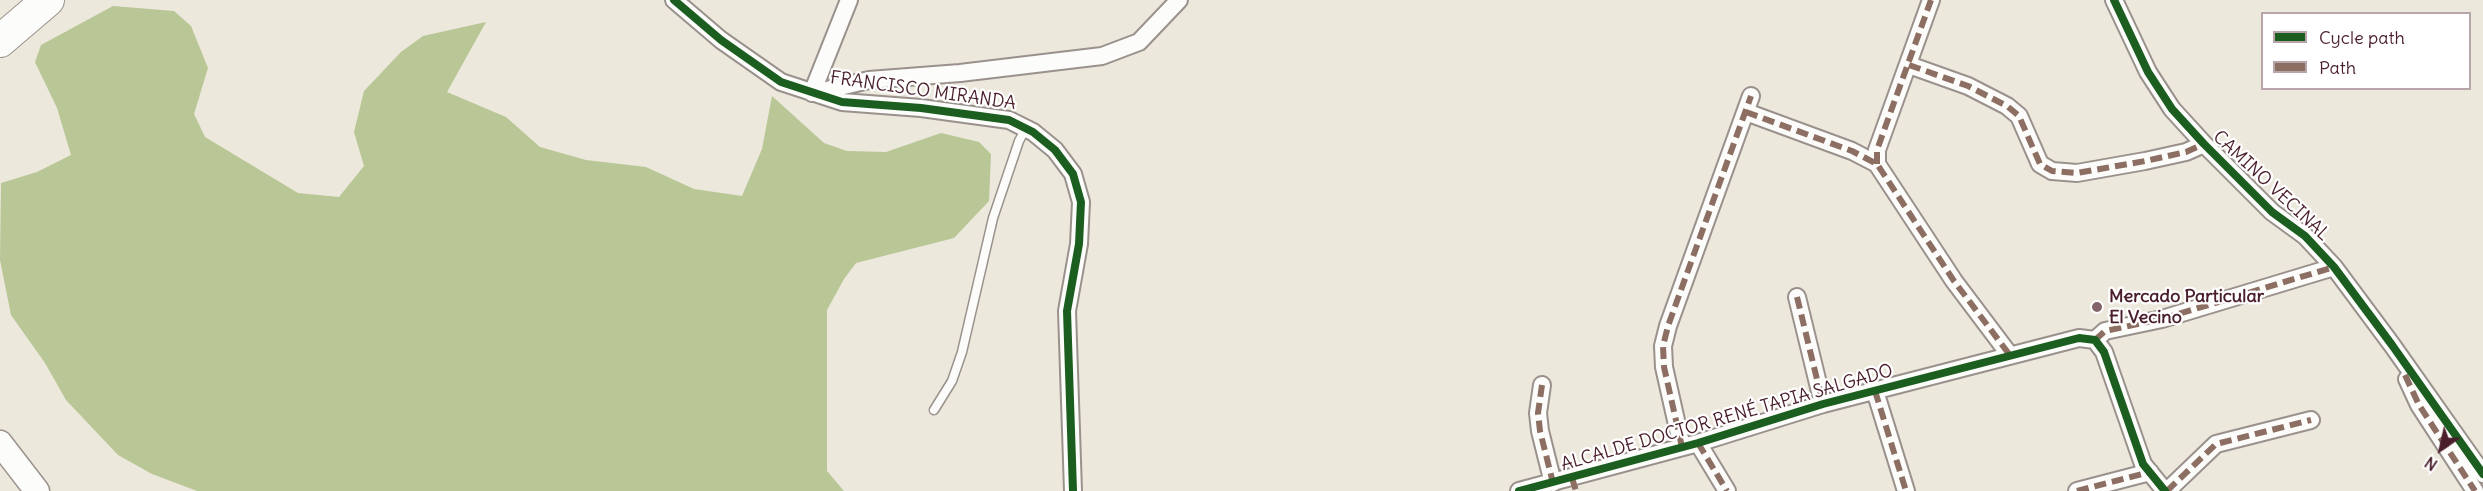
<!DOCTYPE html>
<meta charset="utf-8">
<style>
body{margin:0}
#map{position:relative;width:2483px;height:491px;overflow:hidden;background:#ece8dc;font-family:Delius,sans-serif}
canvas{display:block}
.legend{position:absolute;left:2261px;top:12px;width:210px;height:78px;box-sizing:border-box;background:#fff;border:2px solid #b7a5aa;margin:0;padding:8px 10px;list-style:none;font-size:18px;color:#4a1f2b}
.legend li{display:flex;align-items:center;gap:12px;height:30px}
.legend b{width:30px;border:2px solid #b7a5aa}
.north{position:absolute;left:2411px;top:419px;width:60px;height:60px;-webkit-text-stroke:4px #fff;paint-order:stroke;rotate:214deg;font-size:16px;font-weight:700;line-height:24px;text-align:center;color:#4a1f2b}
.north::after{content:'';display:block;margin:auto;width:21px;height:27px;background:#4a1f2b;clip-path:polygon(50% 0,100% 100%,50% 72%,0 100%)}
</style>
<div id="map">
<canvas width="2483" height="491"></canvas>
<ul class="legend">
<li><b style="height:8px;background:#1b5e20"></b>Cycle path</li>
<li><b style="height:8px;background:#8d6e63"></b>Path</li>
</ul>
<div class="north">N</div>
</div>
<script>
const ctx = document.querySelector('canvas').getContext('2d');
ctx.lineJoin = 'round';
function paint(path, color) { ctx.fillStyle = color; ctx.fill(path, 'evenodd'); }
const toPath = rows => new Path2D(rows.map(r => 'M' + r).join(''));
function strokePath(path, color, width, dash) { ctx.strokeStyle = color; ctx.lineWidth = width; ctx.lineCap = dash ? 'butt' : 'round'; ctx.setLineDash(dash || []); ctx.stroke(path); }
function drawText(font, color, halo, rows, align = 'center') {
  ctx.font = font + ' Delius,sans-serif'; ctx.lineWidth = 4.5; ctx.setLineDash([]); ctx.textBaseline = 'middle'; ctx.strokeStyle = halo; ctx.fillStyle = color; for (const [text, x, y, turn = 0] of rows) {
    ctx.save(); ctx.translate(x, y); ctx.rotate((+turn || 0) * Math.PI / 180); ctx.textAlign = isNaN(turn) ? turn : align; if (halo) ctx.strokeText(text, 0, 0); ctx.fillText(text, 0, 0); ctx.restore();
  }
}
const forest = toPath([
 [113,6,174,11,191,26,208,68,194,114,205,137,298,193,339,197,364,166,354,132,364,91,401,52,423,36,486,22,447,92,506,117,540,147,586,160,646,167,694,189,742,196,762,149,772,96,824,143,847,151,886,152,941,133,979,142,991,154,989,201,954,238,856,263,844,279,827,310,827,471,844,491,197,491,152,474,118,455,66,400,45,363,11,315,0,260,1,183,37,172,71,155,57,108,35,62,41,45]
]);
const lane = toPath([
 [934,410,952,381,962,352,993,218,1019,141,1026,128]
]);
const street = toPath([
 [674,0,721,40,781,82,842,102,921,108,1009,120,1033,132,1055,150,1073,174,1081,202,1079,244,1067,311,1073,491],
 [2114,0,2148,72,2172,109,2204,144,2272,212,2305,236,2334,267,2392,345,2483,474],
 [1909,65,1968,86,2007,106,2019,116,2040,164,2052,171,2077,173,2145,161,2186,152,2204,144],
 [812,93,849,0],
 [814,93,869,80,960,73,1102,56,1139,42,1179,0],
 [1746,112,1852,151,1877,164,1954,281,2009,354],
 [1877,164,1877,150,1882,136,1931,0],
 [1797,297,1823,404],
 [2095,340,2105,331,2162,319,2334,267],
 [2407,379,2419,405,2475,491],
 [1542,385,1538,413,1540,431,1553,483],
 [1875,391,1906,491],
 [1698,443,1727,491],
 [1682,447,1664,367,1663,346,1668,326,1751,96],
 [1519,491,1698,443,1823,404,2079,338,2095,340,2104,352,2143,464,2165,491],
 [2077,491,2150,472],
 [2167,491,2216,444,2311,420]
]);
const secondary = toPath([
 [0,443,37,491]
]);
const highway = toPath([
 [0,41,48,0]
]);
const quiet = toPath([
 [1909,65,1968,86,2007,106,2019,116,2040,164,2052,171,2077,173,2145,161,2186,152,2204,144],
 [1746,112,1852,151,1877,164,1954,281,2009,354],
 [1877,164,1877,150,1882,136,1931,0],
 [1797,297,1823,404],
 [2095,340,2105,331,2162,319,2334,267],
 [2405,375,2419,405,2475,491],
 [1542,385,1538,413,1540,431,1553,483],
 [1875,391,1906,491],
 [1698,443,1727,491],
 [1682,447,1664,367,1663,346,1668,326,1751,96],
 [1572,478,1576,491],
 [2077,491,2150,472],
 [2167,491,2216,444,2311,420]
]);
const cycleway = toPath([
 [674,0,721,40,781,82,842,102,921,108,1009,120,1033,132,1055,150,1073,174,1081,202,1079,244,1067,311,1073,491],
 [2114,0,2148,72,2172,109,2204,144,2272,212,2305,236,2334,267,2392,345,2483,474],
 [1519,491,1698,443,1823,404,2079,338,2095,340,2104,352,2143,464,2165,491]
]);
const markers = [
 [2097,307,6,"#836569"]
];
const streetNames = [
 ["FRANCISCO MIRANDA",923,91,8],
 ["CAMINO VECINAL",2271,186,43],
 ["ALCALDE DOCTOR RENÉ TAPIA SALGADO",1727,418,-16]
];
const poiNames = [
 ["Mercado Particular",2109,297],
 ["El Vecino",2109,318]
];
paint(forest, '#b9c696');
strokePath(lane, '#9a918d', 11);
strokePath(street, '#9a918d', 20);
strokePath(secondary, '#9a918d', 27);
strokePath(highway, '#9a918d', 34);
strokePath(lane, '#fcfcfa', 8);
strokePath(street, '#fcfcfa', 16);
strokePath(secondary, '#fcfcfa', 24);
strokePath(highway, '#fcfcfa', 32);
strokePath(quiet, '#8d6e63', 6, [12, 6]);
strokePath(cycleway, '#1b5e20', 8);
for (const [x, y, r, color] of markers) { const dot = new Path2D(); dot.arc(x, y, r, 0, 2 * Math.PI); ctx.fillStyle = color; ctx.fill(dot); strokePath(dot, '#fff', 2); }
drawText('18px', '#4a1f2b', '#fff', streetNames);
drawText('bold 18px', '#4a1f2b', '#fff', poiNames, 'left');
</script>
